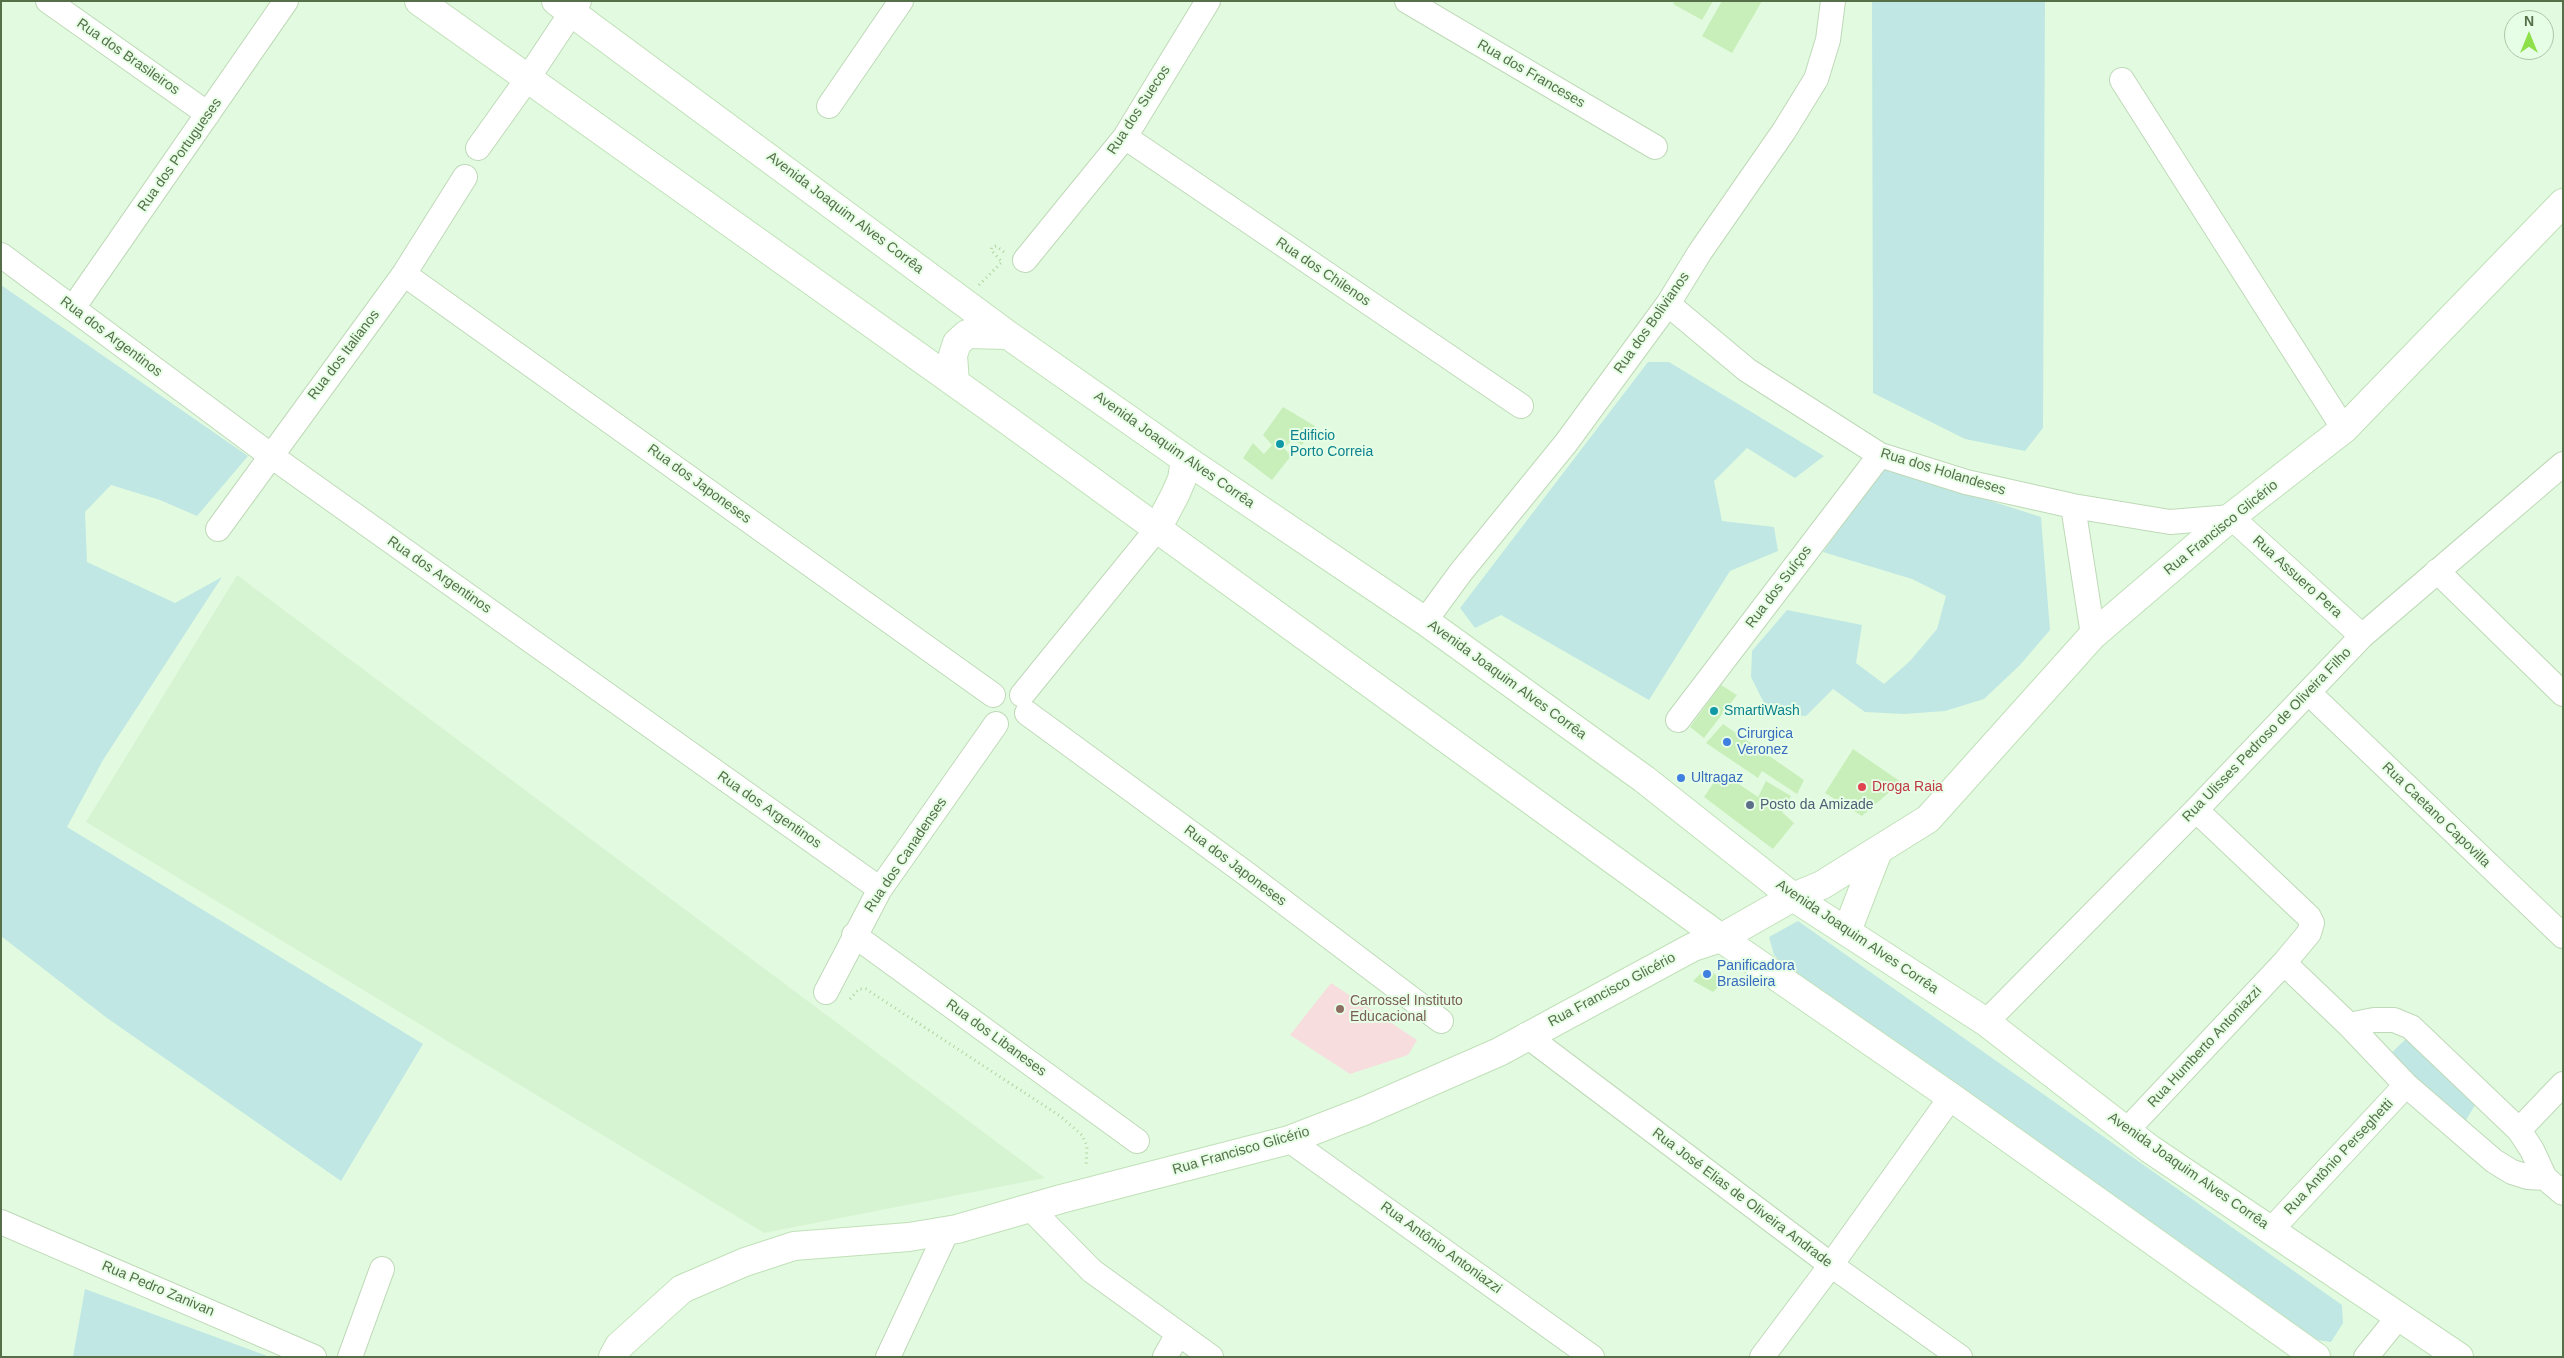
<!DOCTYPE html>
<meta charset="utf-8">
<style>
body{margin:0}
#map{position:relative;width:2564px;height:1358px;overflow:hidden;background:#e2fbe0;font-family:Helvetica,sans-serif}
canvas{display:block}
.frame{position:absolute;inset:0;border:2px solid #557049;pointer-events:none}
.north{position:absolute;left:2504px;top:10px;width:50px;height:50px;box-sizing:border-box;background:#e7fee6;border:1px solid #adc5a7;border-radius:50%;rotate:0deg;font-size:14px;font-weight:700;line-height:20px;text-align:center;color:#557049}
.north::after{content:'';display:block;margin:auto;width:18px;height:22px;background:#8de04a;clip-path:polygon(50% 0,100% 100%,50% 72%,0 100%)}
</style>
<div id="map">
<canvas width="2564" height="1358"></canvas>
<div class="frame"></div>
<div class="north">N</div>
</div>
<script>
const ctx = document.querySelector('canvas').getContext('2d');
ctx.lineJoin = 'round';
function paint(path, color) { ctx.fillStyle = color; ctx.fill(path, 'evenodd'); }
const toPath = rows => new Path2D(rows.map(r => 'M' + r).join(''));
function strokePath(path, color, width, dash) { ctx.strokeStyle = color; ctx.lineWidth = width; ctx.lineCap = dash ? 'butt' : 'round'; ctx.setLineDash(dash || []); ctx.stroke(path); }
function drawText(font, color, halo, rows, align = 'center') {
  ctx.font = font + ' Helvetica,sans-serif'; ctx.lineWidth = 4; ctx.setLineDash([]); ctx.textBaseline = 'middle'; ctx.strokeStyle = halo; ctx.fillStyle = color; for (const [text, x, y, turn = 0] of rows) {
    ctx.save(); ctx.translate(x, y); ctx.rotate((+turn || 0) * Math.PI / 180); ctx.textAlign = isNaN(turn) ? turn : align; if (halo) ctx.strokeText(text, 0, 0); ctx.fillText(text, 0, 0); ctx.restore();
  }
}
const residential = toPath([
 [237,575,1045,1178,764,1233,86,822]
]);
const education = toPath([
 [1331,983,1417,1040,1408,1055,1350,1074,1290,1035]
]);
const green = toPath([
 [1872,1,2045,1,2043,428,2025,451,1965,439,1873,393],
 [1,285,248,456,197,516,160,500,111,485,85,512,87,562,175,603,222,577,103,760,67,827,423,1044,341,1181,107,1018,1,936],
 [1648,362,1669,362,1824,456,1795,478,1747,448,1714,481,1722,521,1774,527,1778,551,1730,571,1649,700,1501,615,1475,628,1460,608],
 [1884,467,2041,517,2050,630,2020,665,1984,699,1945,711,1904,714,1865,712,1833,689,1806,716,1770,715,1751,677,1752,651,1787,610,1862,625,1856,663,1884,684,1910,661,1937,629,1946,596,1912,579,1823,552],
 [1798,921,2342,1305,2343,1323,2331,1342,2317,1340,1788,969,1774,955,1769,937],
 [2408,1037,2477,1102,2463,1125,2389,1055],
 [85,1289,270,1357,73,1357]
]);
const building = toPath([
 [1675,1,1713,1,1702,20,1673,4],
 [1722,1,1762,1,1732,53,1702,36],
 [1283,407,1315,426,1302,445,1293,440,1284,448,1291,456,1272,480,1243,458,1253,443,1264,454,1272,445,1263,435],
 [1721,685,1737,695,1704,738,1690,727],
 [1723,724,1804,780,1797,794,1762,771,1758,778,1706,743],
 [1853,749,1901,782,1862,816,1825,793],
 [1721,772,1758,797,1766,781,1791,796,1782,812,1794,823,1773,849,1704,797],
 [1706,968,1725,981,1713,992,1693,981]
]);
const path = toPath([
 [979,285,1002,262,991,250,992,247,996,246,1004,252],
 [850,999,859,989,866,989,1060,1116,1082,1135,1087,1146,1086,1167]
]);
const street = toPath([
 [48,1,208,114],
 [1407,1,1655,147],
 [2122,80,2344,429],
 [829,106,901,1],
 [1125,137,1521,406],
 [478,148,528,78,579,1],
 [1,255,270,455,880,889],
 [1025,260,1125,137,1208,1],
 [404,274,993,695],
 [1668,304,1747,370,1880,455,1966,482,2073,506,2170,522,2231,517,2362,636],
 [73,308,286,1],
 [2073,506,2093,635],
 [218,529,404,274,465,177],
 [2437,571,2563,694],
 [1425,621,1461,572,1566,443,1668,304,1700,252,1784,131,1816,79,1828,40,1833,1],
 [2309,693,2563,936],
 [1022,695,1157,529],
 [1027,713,1248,875,1441,1021],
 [1678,720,1880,455],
 [2196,810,2309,917,2312,923,2309,933,2284,963,2349,1025,2406,1085,2494,1161,2512,1172,2528,1177,2545,1178],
 [854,935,1137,1141],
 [826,992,880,889,996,724],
 [1986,1022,2196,810,2362,636,2563,464],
 [2349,1025,2374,1020,2394,1020,2411,1027,2519,1130,2532,1150,2545,1178,2563,1193],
 [1526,1035,1831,1265,1960,1357],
 [2127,1130,2284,963],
 [2519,1130,2563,1084],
 [1289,1140,1592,1357],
 [1030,1208,1092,1271,1211,1357],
 [1,1222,314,1357],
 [2271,1230,2406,1085],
 [350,1357,382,1269],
 [888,1357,947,1231],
 [1165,1357,1178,1334],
 [1762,1357,1831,1265,1951,1097],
 [2366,1357,2400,1315]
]);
const secondary = toPath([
 [419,1,1006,419,1721,938,1951,1097,2316,1357],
 [556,1,1008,335,1185,459,1425,621,1644,779,1793,897,1986,1022,2150,1149,2459,1357],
 [955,383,953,355,957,343,967,334,1008,335],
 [1157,529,1175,495,1182,479,1185,459],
 [1847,931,1878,851],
 [613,1357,619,1346,682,1289,745,1262,794,1246,909,1237,957,1229,1061,1199,1289,1140,1364,1111,1499,1052,1693,947,1721,938,1793,897,1822,885,1928,819,2093,635,2231,517,2344,429,2563,203]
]);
const markers = [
 [1280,444,5,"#0f9aa8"],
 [1714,711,5,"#0f9aa8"],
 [1727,742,5,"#3f7fe0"],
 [1681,778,5,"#3f7fe0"],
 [1862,787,5,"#e0444e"],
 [1750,805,5,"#5c6f8a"],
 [1707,974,5,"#3f7fe0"],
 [1340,1009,5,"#8d6e63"]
];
const streetNames = [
 ["Rua dos Brasileiros",128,57,35],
 ["Rua dos Franceses",1531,74,30],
 ["Rua dos Suecos",1139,110,-57],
 ["Rua dos Portugueses",180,155,-55],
 ["Avenida Joaquim Alves Corrêa",845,213,37],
 ["Rua dos Chilenos",1323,272,34],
 ["Rua dos Bolivianos",1652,323,-55],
 ["Rua dos Argentinos",111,337,37],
 ["Rua dos Italianos",344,355,-53],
 ["Avenida Joaquim Alves Corrêa",1174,450,35],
 ["Rua dos Holandeses",1943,472,17],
 ["Rua dos Japoneses",699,484,36],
 ["Rua Francisco Glicério",2221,528,-39],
 ["Rua dos Argentinos",439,575,35],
 ["Rua Assuero Pera",2297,577,42],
 ["Rua dos Suíços",1779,587,-53],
 ["Avenida Joaquim Alves Corrêa",1507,680,36],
 ["Rua Ulisses Pedroso de Oliveira Filho",2267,735,-46],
 ["Rua dos Argentinos",769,810,35],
 ["Rua Caetano Capovilla",2436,815,44],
 ["Rua dos Canadenses",906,855,-56],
 ["Rua dos Japoneses",1235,866,37],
 ["Avenida Joaquim Alves Corrêa",1857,937,34],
 ["Rua Francisco Glicério",1612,990,-28],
 ["Rua dos Libaneses",996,1038,36],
 ["Rua Humberto Antoniazzi",2205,1047,-47],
 ["Rua Francisco Glicério",1241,1151,-16],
 ["Rua Antônio Perseghetti",2339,1157,-47],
 ["Avenida Joaquim Alves Corrêa",2188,1171,35],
 ["Rua José Elias de Oliveira Andrade",1742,1198,37],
 ["Rua Antônio Antoniazzi",1441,1248,36],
 ["Rua Pedro Zanivan",158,1289,23]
];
const cultureNames = [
 ["Edificio",1290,436],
 ["Porto Correia",1290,452],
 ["SmartiWash",1724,711]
];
const shopNames = [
 ["Cirurgica",1737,734],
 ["Veronez",1737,750],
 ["Ultragaz",1691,778],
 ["Panificadora",1717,966],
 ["Brasileira",1717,982]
];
const healthNames = [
 ["Droga Raia",1872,787]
];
const serviceNames = [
 ["Posto da Amizade",1760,805]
];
const educationNames = [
 ["Carrossel Instituto",1350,1001],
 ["Educacional",1350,1017]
];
paint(residential, '#d6f4d2');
paint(education, '#f7ddde');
paint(green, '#c0e7e4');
paint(building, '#c8efb9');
strokePath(street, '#bfd9b8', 26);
strokePath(secondary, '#c1e0b8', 30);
strokePath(path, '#acd39d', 3, [1, 4]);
strokePath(street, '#fff', 24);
strokePath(secondary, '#fff', 28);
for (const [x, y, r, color] of markers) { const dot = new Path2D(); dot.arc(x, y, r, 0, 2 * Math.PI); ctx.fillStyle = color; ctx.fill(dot); strokePath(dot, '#e7fee6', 2); }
drawText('14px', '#557049', '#e7fee6', streetNames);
drawText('14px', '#0d838f', '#e7fee6', cultureNames, 'left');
drawText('14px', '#366cbe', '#e7fee6', shopNames, 'left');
drawText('14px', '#be3a42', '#e7fee6', healthNames, 'left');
drawText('14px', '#4e5e75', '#e7fee6', serviceNames, 'left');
drawText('14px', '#785e54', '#e7fee6', educationNames, 'left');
</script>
